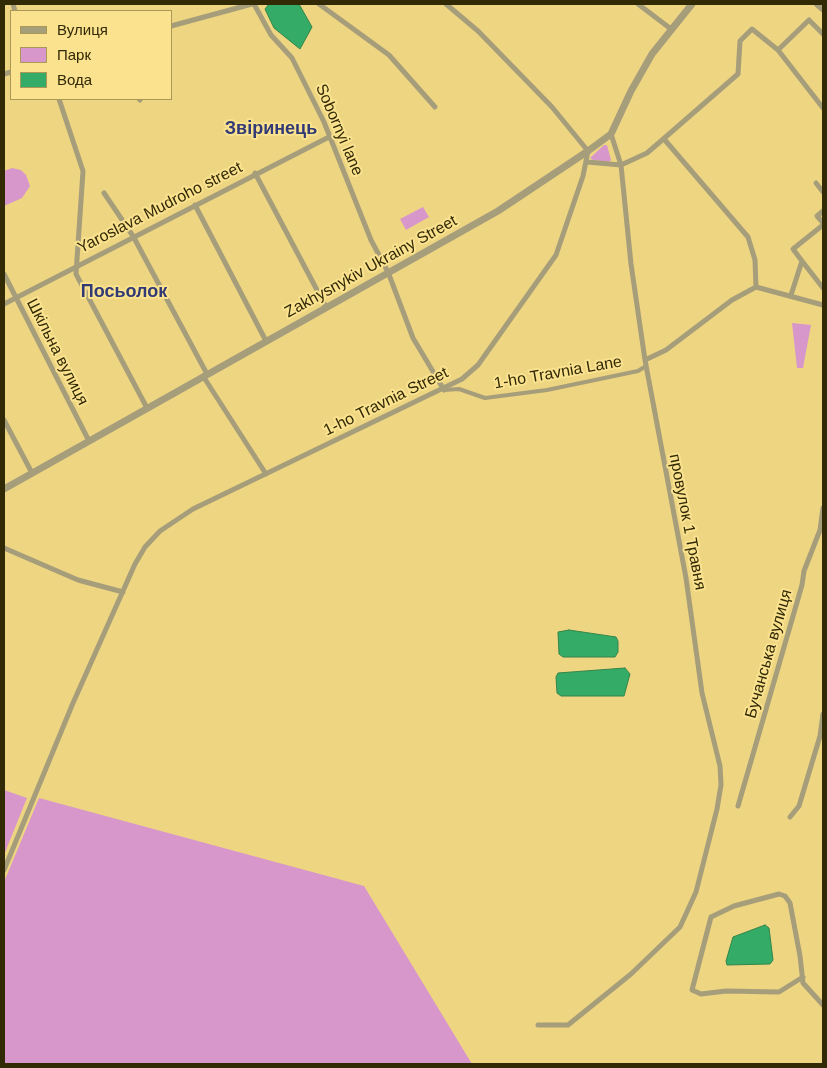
<!DOCTYPE html>
<meta charset="utf-8">
<style>
body{margin:0}
#map{position:relative;width:827px;height:1068px;overflow:hidden;background:#edd582;font-family:Arial,sans-serif}
canvas{display:block}
.frame{position:absolute;inset:0;border:5px solid #322905;pointer-events:none}
.legend{position:absolute;left:10px;top:10px;width:162px;height:90px;box-sizing:border-box;background:#fae28f;border:1px solid #aa9858;margin:0;padding:6px 9px;list-style:none;font-size:15px;color:#322905}
.legend li{display:flex;align-items:center;gap:10px;height:25px}
.legend b{width:25px;border:1px solid #aa9858}
</style>
<div id="map">
<canvas width="827" height="1068"></canvas>
<div class="frame"></div>
<ul class="legend">
<li><b style="height:6px;background:#a69d7b"></b>Вулиця</li>
<li><b style="height:14px;background:#d897cb"></b>Парк</li>
<li><b style="height:14px;background:#34ac67"></b>Вода</li>
</ul>
</div>
<script>
const ctx = document.querySelector('canvas').getContext('2d');
ctx.lineJoin = 'round';
function paint(path, color) { ctx.fillStyle = color; ctx.fill(path, 'evenodd'); }
const toPath = rows => new Path2D(rows.map(r => 'M' + r).join(''));
function strokePath(path, color, width, dash) { ctx.strokeStyle = color; ctx.lineWidth = width; ctx.lineCap = dash ? 'butt' : 'round'; ctx.setLineDash(dash || []); ctx.stroke(path); }
function drawText(font, color, halo, rows, align = 'center') {
  ctx.font = font + ' Arial,sans-serif'; ctx.lineWidth = 4; ctx.setLineDash([]); ctx.textBaseline = 'middle'; ctx.strokeStyle = halo; ctx.fillStyle = color; for (const [text, x, y, turn = 0] of rows) {
    ctx.save(); ctx.translate(x, y); ctx.rotate((+turn || 0) * Math.PI / 180); ctx.textAlign = isNaN(turn) ? turn : align; if (halo) ctx.strokeText(text, 0, 0); ctx.fillText(text, 0, 0); ctx.restore();
  }
}
const green = toPath([
 [604,145,607,145,611,160,609,162,593,160,590,158],
 [12,168,21,170,26,175,30,186,22,198,4,206,4,171],
 [423,207,429,217,406,230,400,219],
 [792,323,811,325,803,368,797,368],
 [4,790,27,798,4,855],
 [39,798,364,886,472,1064,4,1064,4,882]
]);
const water = toPath([
 [269,4,299,4,312,27,300,49,274,28,265,9,269,4],
 [569,630,616,637,618,641,618,652,615,657,563,657,559,654,558,632,569,630],
 [625,668,630,674,624,696,561,696,557,693,556,677,558,673,625,668],
 [765,925,769,928,773,960,770,964,727,965,726,961,733,937,765,925]
]);
const pedestrian = toPath([
 [444,390,459,389,485,398,547,390,638,371,646,366]
]);
const minor = toPath([
 [13,4,15,11],
 [254,4,271,35,292,58,324,122,371,240,388,272,413,338,444,390],
 [319,4,389,55,435,107],
 [638,4,671,29],
 [816,4,823,10],
 [171,26,252,4],
 [778,50,809,20,823,34],
 [4,74,11,72],
 [59,99,83,171,76,274,147,408],
 [139,99,140,100],
 [664,139,748,237,755,260,756,287],
 [587,162,621,165,647,153,661,141,738,74,740,41,752,29,778,50,823,108],
 [255,173,326,307],
 [816,183,823,192],
 [104,193,133,236,207,374],
 [195,205,266,341],
 [823,211,817,216,823,223],
 [802,261,793,249,823,225],
 [4,274,89,441],
 [791,295,802,261,823,288],
 [4,304,329,137],
 [645,360,666,350,732,300,756,287,823,305],
 [203,376,266,474],
 [4,420,32,473],
 [4,548,78,580,123,592],
 [738,806,802,585,804,571,820,530,823,508],
 [790,817,799,806,820,736,823,714],
 [4,870,73,703,135,564,145,547,160,531,193,509,462,379,478,365,556,255,583,176,588,151,552,107,478,31,446,4],
 [803,977,779,992,726,991,701,994,692,990,711,917,734,906,779,894,785,896,790,903,800,956,803,983,823,1005],
 [538,1025,568,1025,631,974,680,927,696,892,717,809,721,785,720,766,702,693,686,578,645,360,631,264,621,165,611,134]
]);
const tertiary = toPath([
 [4,489,498,211,588,151,611,134,631,91,652,54,692,4]
]);
const streetNames = [
 ["Sobornyi lane",339,130,67],
 ["Yaroslava Mudroho street",160,208,-27],
 ["Zakhysnykiv Ukrainy Street",371,267,-29],
 ["Шкільна вулиця",57,352,63],
 ["1-ho Travnia Lane",558,373,-10],
 ["1-ho Travnia Street",386,402,-26],
 ["провулок 1 Травня",687,522,79],
 ["Бучанська вулиця",769,654,-74]
];
const neighbourhoodNames = [
 ["Звіринець",271,129],
 ["Посьолок",124,292]
];
paint(green, '#d897cb');
paint(water, '#34ac67');
strokePath(water, '#33854a', 1);
strokePath(pedestrian, '#a69d7b', 4);
strokePath(minor, '#a69d7b', 5);
strokePath(tertiary, '#a69d7b', 7);
drawText('16px', '#322905', '#fae28f', streetNames);
drawText('bold 18px', '#313a75', '#fae28f', neighbourhoodNames);
</script>
